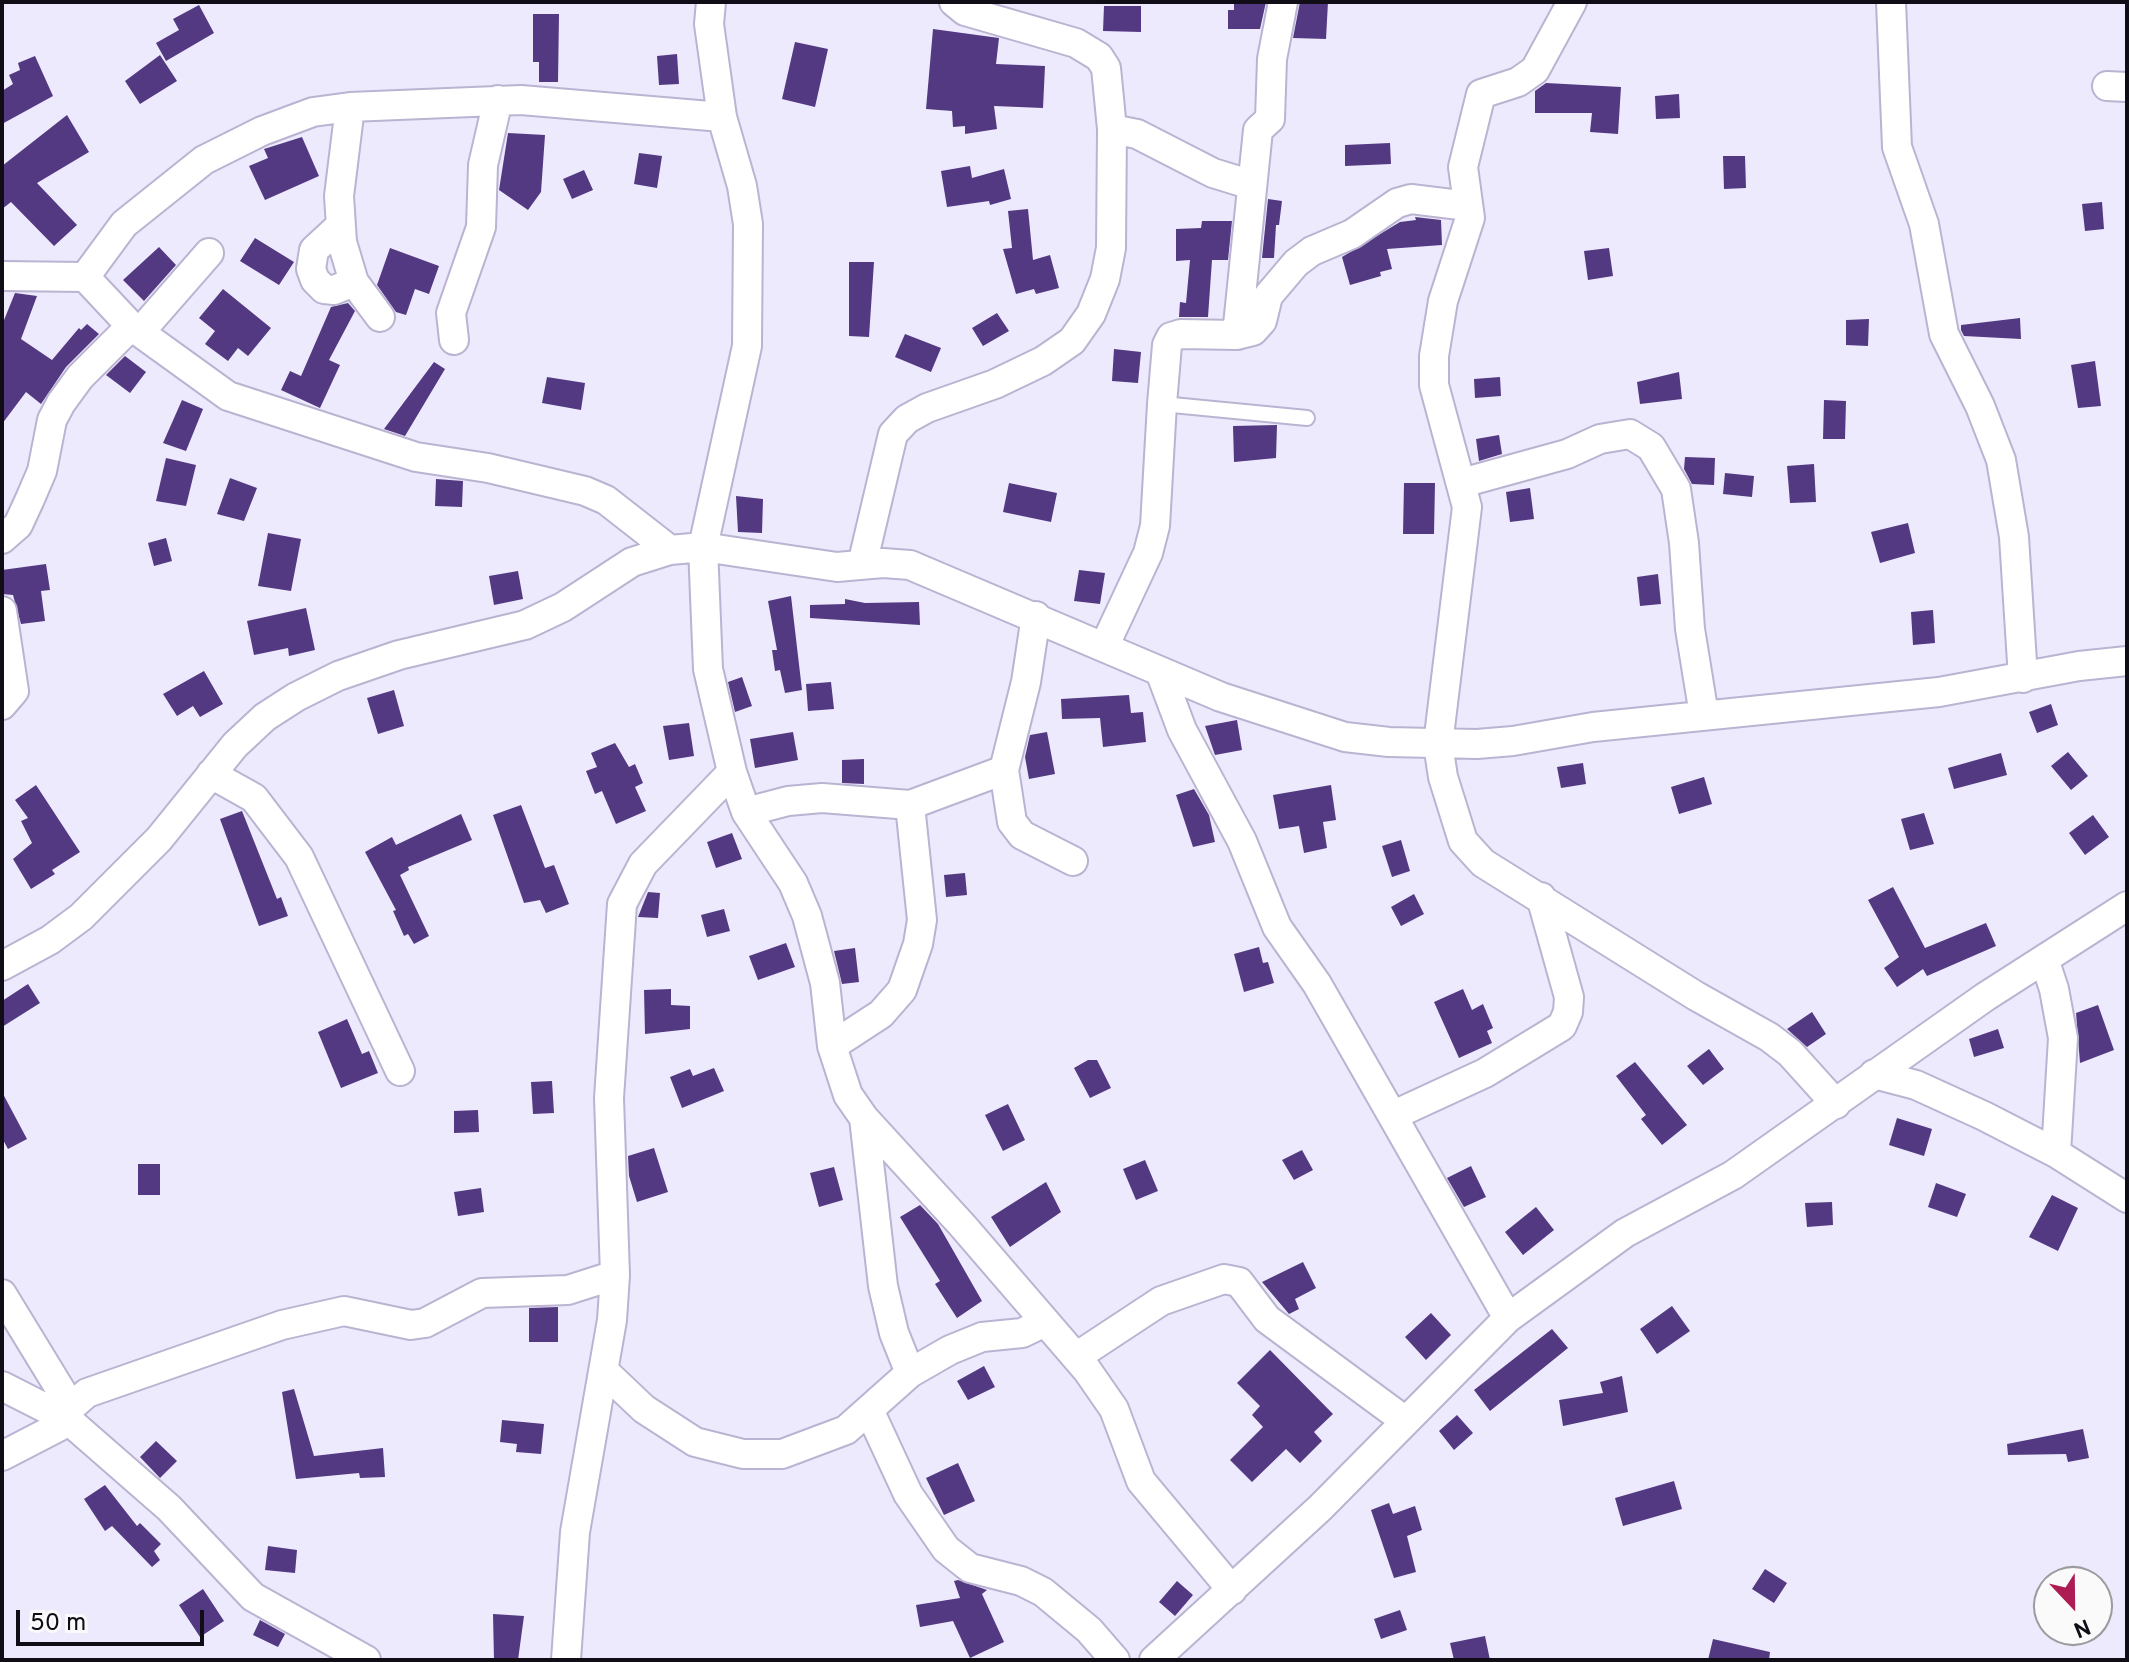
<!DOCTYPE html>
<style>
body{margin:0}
#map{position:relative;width:2129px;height:1662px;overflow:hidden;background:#eeeafd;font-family:Overpass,sans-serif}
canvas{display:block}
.frame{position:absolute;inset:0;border:4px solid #100d17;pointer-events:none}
.north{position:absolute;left:2033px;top:1566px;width:80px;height:80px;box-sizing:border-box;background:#fafafa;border:2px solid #9c9b9f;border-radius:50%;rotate:158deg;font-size:22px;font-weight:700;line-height:32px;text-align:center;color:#100d17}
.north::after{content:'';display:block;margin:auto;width:28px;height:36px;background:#ad1c52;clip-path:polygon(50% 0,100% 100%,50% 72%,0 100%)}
.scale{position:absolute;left:16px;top:1610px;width:188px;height:36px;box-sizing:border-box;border:4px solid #100d17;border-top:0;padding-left:10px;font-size:24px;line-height:28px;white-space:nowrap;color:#100d17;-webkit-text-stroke:6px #fafafa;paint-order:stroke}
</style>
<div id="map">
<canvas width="2129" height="1662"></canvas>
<div class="frame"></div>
<div class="north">N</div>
<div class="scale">50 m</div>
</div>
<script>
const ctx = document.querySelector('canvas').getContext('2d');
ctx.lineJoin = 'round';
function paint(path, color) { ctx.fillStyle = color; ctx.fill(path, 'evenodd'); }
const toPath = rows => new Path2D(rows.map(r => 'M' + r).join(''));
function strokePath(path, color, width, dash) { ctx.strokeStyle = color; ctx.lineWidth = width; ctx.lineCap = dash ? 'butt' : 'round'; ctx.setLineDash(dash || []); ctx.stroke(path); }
const building = toPath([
 [1234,2,1266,2,1260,29,1228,29,1228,10,1234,10],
 [1300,2,1328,2,1326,39,1293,38],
 [199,5,214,33,166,61,156,43,179,30,173,19],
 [1104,6,1141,6,1141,32,1103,31],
 [533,14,559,14,558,82,539,82,539,62,533,62],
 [933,29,999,38,996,64,1045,66,1043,108,994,106,997,129,965,134,965,126,953,127,952,111,926,109],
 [795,42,828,49,815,107,782,99],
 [677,54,679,84,659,85,657,56],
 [160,55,177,81,140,104,125,81],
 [35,56,53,96,2,124,2,91,13,84,9,75,20,70,18,63],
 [1546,83,1621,87,1618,134,1590,132,1592,113,1535,113,1535,91],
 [1679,94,1680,118,1656,119,1655,96],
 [67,115,89,152,37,183,77,225,54,246,11,202,2,209,2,166],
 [508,133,545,135,541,192,528,210,499,190],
 [302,137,319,176,265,200,249,166,268,158,264,149],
 [1390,143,1391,164,1345,166,1345,145],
 [639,153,662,156,657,188,634,184],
 [1723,156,1745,156,1746,188,1724,189],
 [970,166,972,178,1004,169,1011,199,990,205,989,201,947,207,941,171],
 [584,170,593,190,572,199,563,179],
 [1268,199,1282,201,1279,225,1276,225,1274,258,1262,258],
 [2102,202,2104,229,2085,231,2082,204],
 [1028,209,1033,260,1050,255,1059,288,1036,294,1034,289,1016,294,1003,249,1012,248,1008,211],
 [1415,217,1441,220,1442,245,1387,249,1392,269,1380,272,1381,276,1350,285,1342,257,1400,222,1416,220],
 [1202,221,1232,221,1228,260,1212,260,1208,317,1179,317,1180,302,1186,303,1190,260,1176,261,1176,229,1201,228],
 [255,238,294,262,279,285,240,261],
 [159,247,176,265,144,301,123,280],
 [390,248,439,266,429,294,415,289,406,315,396,312,377,285],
 [1609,248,1613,276,1588,280,1584,251],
 [849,262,874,262,869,337,849,336],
 [223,289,271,328,248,356,238,348,228,361,205,344,215,331,199,318],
 [15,293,37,296,21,339,52,360,79,328,81,330,87,324,99,334,66,367,41,404,26,392,2,424,2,325],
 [348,303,355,311,329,360,340,365,320,408,281,390,290,371,301,376,331,307],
 [997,313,1009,331,983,346,972,328],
 [2020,318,2021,339,1964,336,1961,330,1961,325],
 [1869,319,1868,346,1846,345,1846,320],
 [905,334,941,348,931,372,895,357],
 [1114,349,1141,352,1138,383,1112,381],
 [125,356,146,372,130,393,106,375],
 [2095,361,2101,406,2078,408,2071,365],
 [434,362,445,369,405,436,384,429],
 [1679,372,1682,399,1640,404,1637,382],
 [547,377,585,383,581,410,542,403],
 [1500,377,1501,396,1475,398,1474,379],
 [182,400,203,409,186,451,163,443],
 [1824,400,1846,401,1845,439,1823,439],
 [1277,425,1276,458,1234,462,1233,426],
 [1499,435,1502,454,1479,461,1476,439],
 [1685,457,1715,458,1714,485,1692,484,1684,469],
 [166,458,196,465,186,506,156,501],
 [1814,464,1816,502,1790,503,1787,466],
 [1725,473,1754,476,1752,497,1723,494],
 [230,478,257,488,244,521,217,514],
 [436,479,463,481,462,507,435,506],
 [1009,483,1057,493,1051,522,1003,512],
 [1404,483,1435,483,1434,534,1403,534],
 [1530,488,1534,519,1510,522,1506,492],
 [736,496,763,499,762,533,738,532],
 [1908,523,1915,553,1880,563,1871,532],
 [268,533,301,539,291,591,258,586],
 [166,538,172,561,154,566,148,543],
 [46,564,50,590,41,591,45,621,21,624,13,595,2,594,2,570],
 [1079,570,1105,573,1100,604,1074,601],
 [518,571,523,599,494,605,489,576],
 [1658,574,1661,604,1640,606,1637,577],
 [791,596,802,690,785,693,780,670,775,671,772,650,777,650,768,601],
 [845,599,865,603,919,602,920,625,810,618,810,605,845,604],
 [306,608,315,650,289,656,288,648,254,655,247,621],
 [1933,610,1935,643,1913,645,1911,612],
 [204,671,223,704,200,717,193,706,177,716,163,694],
 [742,677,752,706,735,712,728,682],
 [831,682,834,709,808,711,806,684],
 [394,690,404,726,378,734,367,698],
 [1129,695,1131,713,1143,712,1146,742,1103,747,1100,718,1062,719,1061,699],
 [2051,704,2058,725,2037,733,2029,712],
 [1237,720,1242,750,1215,755,1205,726],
 [689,723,694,756,669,760,663,726],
 [793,732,798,760,755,768,750,739],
 [1047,732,1055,774,1029,779,1025,757,1030,735],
 [615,743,629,767,635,764,643,783,635,787,646,811,616,824,602,791,595,794,586,771,597,767,591,753],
 [2068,752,2088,776,2071,790,2051,766],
 [2001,753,2007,775,1954,789,1948,768],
 [864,759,864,784,842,783,842,760],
 [1583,763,1586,784,1561,788,1557,767],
 [1704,777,1712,804,1679,814,1671,787],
 [36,785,80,852,52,870,55,874,31,889,13,859,32,843,21,821,28,818,15,800],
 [1331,785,1336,820,1323,822,1327,848,1304,853,1299,826,1279,829,1273,795],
 [1194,789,1209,815,1215,842,1193,847,1176,795],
 [521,805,545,868,554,865,569,904,546,913,540,900,524,903,493,815],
 [242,811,277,899,281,897,288,916,259,926,220,819],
 [1924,813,1934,844,1910,850,1901,819],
 [461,814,472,840,408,867,409,870,400,875,429,936,414,944,408,934,404,936,393,911,396,910,365,852,392,837,396,845],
 [2093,815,2109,837,2085,855,2069,833],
 [732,833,742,859,716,868,707,842],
 [1401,840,1410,871,1392,877,1382,846],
 [965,873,967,895,946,897,944,875],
 [1893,887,1925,948,1986,923,1996,946,1927,976,1923,969,1897,987,1884,968,1899,957,1868,900],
 [648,892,660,893,658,918,638,917],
 [1414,894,1424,914,1401,926,1391,907],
 [724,909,730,931,707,937,701,915],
 [786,943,795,967,758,980,749,956],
 [1259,947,1263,963,1268,962,1274,983,1244,992,1234,954],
 [855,948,859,982,842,984,834,951],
 [28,984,40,1003,2,1027,2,1001],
 [671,989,671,1005,690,1006,690,1029,645,1034,644,990],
 [1463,989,1472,1010,1483,1004,1493,1028,1487,1031,1492,1043,1459,1058,1434,1002],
 [2098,1005,2114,1050,2080,1063,2076,1013],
 [1812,1012,1826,1034,1807,1047,1787,1029],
 [347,1019,362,1054,369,1051,378,1073,341,1088,318,1032],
 [1998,1029,2004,1048,1974,1057,1969,1039],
 [1709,1049,1724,1069,1703,1085,1687,1066],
 [1088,1060,1097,1060,1111,1088,1090,1098,1074,1068],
 [1635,1062,1687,1125,1662,1145,1641,1119,1646,1115,1616,1076],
 [714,1068,724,1091,682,1108,670,1077,690,1069,693,1076],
 [552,1081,554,1113,533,1114,531,1082],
 [2,1092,27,1139,8,1149,2,1138],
 [1008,1104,1025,1140,1003,1151,985,1115],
 [478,1110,479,1132,454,1133,454,1111],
 [1897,1118,1932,1129,1924,1156,1889,1145],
 [654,1148,668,1192,637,1202,629,1176,628,1156],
 [1302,1150,1313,1170,1294,1180,1282,1160],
 [1145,1160,1158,1191,1136,1200,1123,1169],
 [138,1164,160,1164,160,1195,138,1195],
 [1471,1166,1486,1197,1464,1207,1447,1178],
 [834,1167,843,1200,819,1207,810,1173],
 [1046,1182,1061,1212,1010,1247,991,1217],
 [1936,1183,1966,1194,1957,1217,1928,1207],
 [481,1188,484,1212,458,1216,454,1192],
 [2052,1195,2078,1208,2058,1251,2029,1237],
 [1832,1202,1833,1225,1807,1227,1805,1203],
 [920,1205,938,1224,982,1301,957,1318,935,1284,940,1281,900,1217],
 [1536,1207,1554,1230,1523,1255,1505,1232],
 [1303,1262,1316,1288,1295,1299,1299,1309,1289,1314,1262,1282],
 [1672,1306,1690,1331,1657,1354,1640,1329],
 [558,1307,558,1342,529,1342,529,1308],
 [1431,1313,1451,1335,1426,1360,1405,1337],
 [1552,1329,1568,1348,1490,1411,1474,1390],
 [1270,1350,1333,1414,1314,1432,1322,1441,1300,1463,1286,1449,1252,1482,1230,1460,1263,1427,1252,1415,1260,1406,1237,1383],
 [984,1366,995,1387,968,1400,957,1381],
 [1622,1376,1628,1412,1563,1426,1559,1400,1603,1393,1600,1382],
 [294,1389,314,1456,383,1448,385,1477,360,1478,359,1473,296,1479,282,1392],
 [1457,1415,1473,1433,1454,1450,1439,1431],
 [502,1420,544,1424,541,1454,516,1452,517,1444,500,1442],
 [2083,1429,2089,1458,2068,1462,2066,1454,2008,1455,2007,1444],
 [156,1441,177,1461,160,1478,140,1457],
 [958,1463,975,1501,944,1515,926,1478],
 [1674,1481,1682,1509,1623,1526,1615,1498],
 [105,1485,137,1526,140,1523,161,1544,154,1551,160,1560,152,1567,112,1526,105,1531,84,1499],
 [1389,1503,1393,1514,1415,1506,1422,1530,1407,1536,1416,1572,1394,1578,1371,1510],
 [268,1546,297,1550,295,1573,265,1570],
 [1765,1569,1787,1583,1774,1603,1752,1589],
 [958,1580,987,1590,982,1594,1004,1642,970,1658,953,1621,920,1627,916,1605,960,1598,954,1581],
 [1177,1581,1193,1595,1175,1616,1159,1602],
 [203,1589,224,1621,200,1637,179,1605],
 [1400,1610,1407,1630,1381,1639,1374,1619],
 [493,1614,524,1616,518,1660,494,1660],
 [260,1620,285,1634,278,1647,253,1635],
 [1485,1636,1490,1660,1454,1660,1450,1643],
 [1713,1639,1770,1652,1769,1660,1708,1660]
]);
const service = toPath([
 [1162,404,1307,418]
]);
const minor = toPath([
 [1572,2,1535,70,1518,82,1481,94,1463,167,1470,218,1443,301,1434,356,1434,385,1467,507,1438,744,1443,777,1463,841,1483,863,1696,996,1769,1037,1790,1053,1836,1104],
 [1891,2,1897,147,1924,224,1944,334,1980,406,2001,460,2014,537,2023,678],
 [2107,86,2127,87],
 [350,107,339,196,342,242,354,282,380,317],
 [1112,129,1137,134,1213,173,1252,185],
 [340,226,314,250,311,269,315,280,324,289,334,290,354,282],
 [2,276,85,277,131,326,228,396,416,457,488,468,585,491,606,500,670,550],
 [85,277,124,224,204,160,262,131,313,112,350,107,521,100,722,117],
 [140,332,209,253],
 [1237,335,1258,130,1270,119,1272,59,1283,2],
 [454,340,451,313,481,227,483,165,498,100],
 [1462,483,1567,454,1600,439,1630,434,1651,447,1676,489,1684,543,1690,629,1704,715],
 [2,539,18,525,30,499,42,471,52,420,61,403,80,377,131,326],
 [862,565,893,434,907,419,927,408,995,384,1043,361,1072,341,1091,314,1105,279,1111,248,1112,129,1106,68,1099,57,1076,43,965,11,954,2],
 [2,611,14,691,2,705],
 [1036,616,1026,682,1004,770,1012,822,1022,835,1073,861],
 [1104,647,1148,553,1155,526,1162,404,1167,345,1171,337,1181,334,1237,335,1253,331,1262,321,1268,296,1296,263,1312,251,1352,234,1397,203,1411,199,1468,206],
 [1161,674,1182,730,1242,841,1277,927,1317,984,1508,1318],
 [732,772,746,812,793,883,807,916,825,983,832,1046,848,1095,864,1118,962,1225,1087,1370,1114,1409,1141,1481,1232,1590],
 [211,774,254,798,299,857,400,1071],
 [746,812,788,801,822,798,910,805,1004,770],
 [2045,962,2054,989,2063,1038,2056,1153],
 [2,966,50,940,81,917,159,839,235,745,265,717,296,697,338,676,399,655,525,625,563,607,632,562,670,550,703,547,837,567,883,563,910,565,1221,697,1345,737,1389,742,1477,744,1513,741,1593,727,1939,692,2079,666,2127,661],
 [832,1046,881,1014,902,990,918,944,922,920,910,805],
 [1874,1074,1916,1085,1984,1116,2056,1153,2127,1198],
 [1394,1115,1485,1073,1562,1026,1568,1012,1569,997,1541,897],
 [864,1118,883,1286,894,1333,910,1373],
 [2,1294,71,1407],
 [1076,1357,1161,1301,1224,1279,1239,1282,1267,1319,1404,1420],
 [605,1372,644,1409,695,1442,743,1454,782,1454,846,1430,910,1373,950,1350,982,1337,1022,1333,1043,1323],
 [2,1386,67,1419,169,1508,253,1597,366,1660],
 [870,1412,908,1494,946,1549,970,1568,1021,1581,1043,1592,1089,1630,1115,1660],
 [2,1456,60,1426,71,1407,87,1393,282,1325,344,1311,411,1325,425,1323,482,1293,568,1290,615,1275],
 [566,1660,575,1532,612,1320,615,1275,609,1098,622,904,643,864,732,772,708,669,703,547,747,346,748,224,742,186,722,117,709,24,711,2],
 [1154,1660,1320,1508,1508,1318,1625,1233,1733,1175,1985,997,2127,906]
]);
paint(building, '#523982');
strokePath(service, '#bab3d1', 18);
strokePath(minor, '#bab3d1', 32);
strokePath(service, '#fff', 14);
strokePath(minor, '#fff', 28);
</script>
